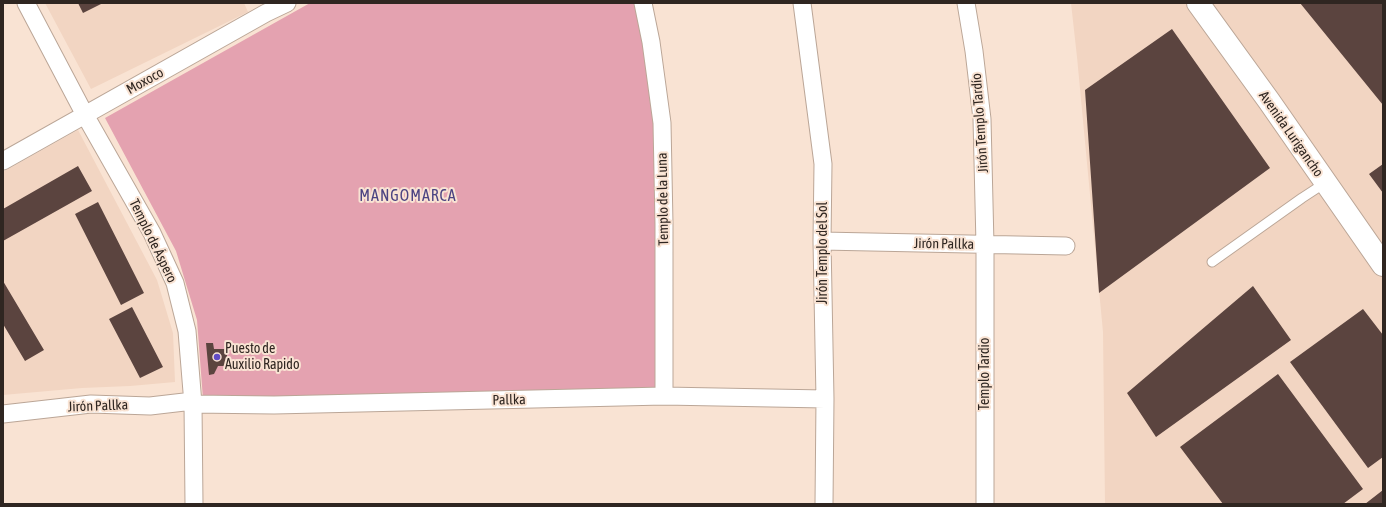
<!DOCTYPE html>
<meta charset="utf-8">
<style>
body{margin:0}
#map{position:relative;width:1386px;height:507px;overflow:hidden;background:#f9e3d3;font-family:"Asap Condensed",sans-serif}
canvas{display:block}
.frame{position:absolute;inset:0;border:4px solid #2f2621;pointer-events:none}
</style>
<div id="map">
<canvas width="1386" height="507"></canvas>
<div class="frame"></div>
</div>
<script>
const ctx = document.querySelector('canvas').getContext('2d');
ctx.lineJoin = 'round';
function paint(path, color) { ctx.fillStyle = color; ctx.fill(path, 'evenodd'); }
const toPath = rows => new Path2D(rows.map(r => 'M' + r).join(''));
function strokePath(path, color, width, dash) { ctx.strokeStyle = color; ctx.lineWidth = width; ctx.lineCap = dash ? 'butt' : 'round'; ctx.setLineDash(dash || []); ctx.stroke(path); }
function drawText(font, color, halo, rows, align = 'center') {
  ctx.font = font + ' "Asap Condensed",sans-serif'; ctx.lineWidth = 4; ctx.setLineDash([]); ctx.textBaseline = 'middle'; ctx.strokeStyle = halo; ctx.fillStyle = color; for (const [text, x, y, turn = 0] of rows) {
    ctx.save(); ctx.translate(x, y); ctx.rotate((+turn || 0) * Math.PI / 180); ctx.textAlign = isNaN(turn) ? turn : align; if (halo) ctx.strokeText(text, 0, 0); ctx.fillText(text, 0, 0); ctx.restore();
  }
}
const built = toPath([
 [45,3,244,3,248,12,91,89],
 [1071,3,1383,3,1383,504,1105,504,1103,332,1077,57],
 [78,130,157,280,173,333,175,382,130,386,82,388,3,395,3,172]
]);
const green = toPath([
 [310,3,638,3,659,142,659,389,203,399,197,320,176,251,105,118]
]);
const building = toPath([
 [78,3,103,3,83,13],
 [1300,3,1383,3,1383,105],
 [1172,29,1270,168,1099,293,1085,90],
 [1383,164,1383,193,1369,174],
 [78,166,92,191,3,241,3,209],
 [98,202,144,293,121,305,75,214],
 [3,281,44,350,25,361,3,324],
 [1253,286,1291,340,1156,437,1127,393],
 [132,307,163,367,140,378,109,319],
 [1363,309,1383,335,1383,457,1368,468,1290,362],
 [206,343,213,343,214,349,227,349,227,366,218,366,214,374,209,375],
 [1278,374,1363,489,1343,504,1223,504,1180,447],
 [1383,490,1383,504,1365,504]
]);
const service = toPath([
 [1212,262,1302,198,1325,183]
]);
const minor = toPath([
 [26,3,85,115,152,233,175,283,187,331,193,404,194,504],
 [643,3,651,42,662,123,664,224,664,396],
 [802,3,823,164,822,241,825,399,824,504],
 [966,3,974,51,982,119,985,245,985,504],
 [3,161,266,13,287,3],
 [822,241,1066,246],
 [193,404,274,405,664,396,825,399],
 [3,414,91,404,150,406,193,401]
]);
const primary = toPath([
 [1198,3,1269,101,1383,265]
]);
const markers = [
 [217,357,4,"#624bc4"]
];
const streetNames = [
 ["Moxoco",145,81,-29],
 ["Jirón Templo Tardío",980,123,-94],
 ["Avenida Lurigancho",1291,134,55],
 ["Templo de la Luna",663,199,-91],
 ["Templo de Áspero",153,241,64],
 ["Jirón Pallka",944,244,1],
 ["Jirón Templo del Sol",823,253,-90],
 ["Templo Tardio",985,374,-90],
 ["Pallka",509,400,-1],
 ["Jirón Pallka",98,406,-2]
];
const poiNames = [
 ["Puesto de",225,349],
 ["Auxilio Rapido",225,365]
];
const quarterNames = [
 ["MANGOMARCA",408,196]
];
paint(built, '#f2d5c2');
paint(green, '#e4a2b0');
paint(building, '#5b443f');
strokePath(service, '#bba697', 11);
strokePath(minor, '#bba697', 19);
strokePath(primary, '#bba697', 24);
strokePath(service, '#fff', 9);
strokePath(minor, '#fff', 17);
strokePath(primary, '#fff', 22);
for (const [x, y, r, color] of markers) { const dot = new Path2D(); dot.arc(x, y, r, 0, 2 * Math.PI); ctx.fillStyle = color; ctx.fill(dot); strokePath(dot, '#f9e3d3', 1.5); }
drawText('14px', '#2f2621', '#f9e3d3', streetNames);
drawText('14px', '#2f2621', '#f9e3d3', poiNames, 'left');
ctx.letterSpacing = '1px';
drawText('16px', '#4c4482', '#f9e3d3', quarterNames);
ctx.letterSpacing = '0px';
</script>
